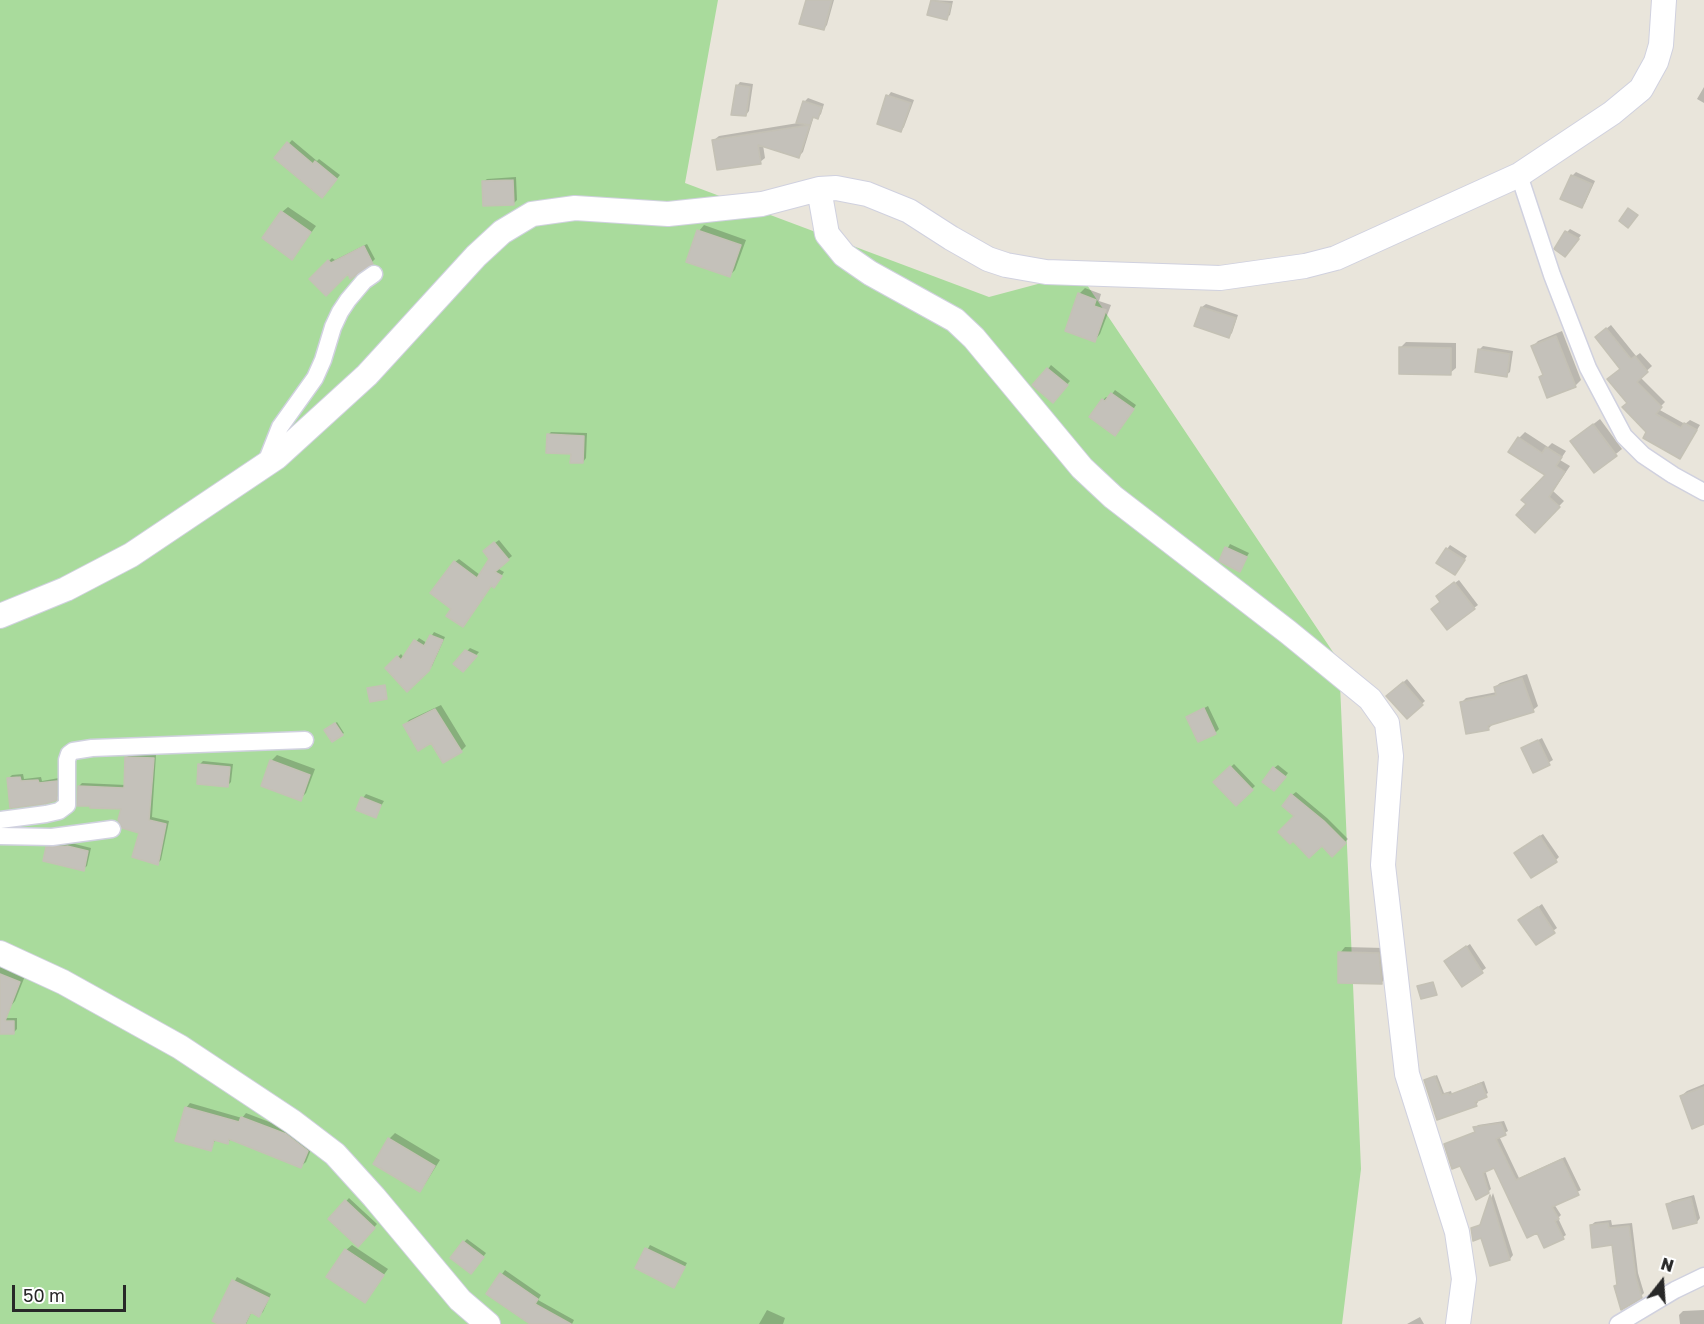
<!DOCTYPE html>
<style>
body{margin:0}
#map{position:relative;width:1704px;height:1324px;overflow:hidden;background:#e9e5db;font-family:"Golos Text",sans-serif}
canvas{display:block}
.north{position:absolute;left:1632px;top:1252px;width:60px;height:60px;-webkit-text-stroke:4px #fff;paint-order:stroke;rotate:17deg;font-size:16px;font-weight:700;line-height:24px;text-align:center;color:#282828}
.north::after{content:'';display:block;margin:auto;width:21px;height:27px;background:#282828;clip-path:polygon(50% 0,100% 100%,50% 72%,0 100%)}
.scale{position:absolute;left:12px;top:1285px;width:114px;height:27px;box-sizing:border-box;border:3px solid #282828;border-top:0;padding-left:8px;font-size:18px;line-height:21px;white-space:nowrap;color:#282828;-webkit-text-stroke:4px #fff;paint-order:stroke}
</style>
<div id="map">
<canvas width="1704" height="1324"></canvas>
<div class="north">N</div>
<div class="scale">50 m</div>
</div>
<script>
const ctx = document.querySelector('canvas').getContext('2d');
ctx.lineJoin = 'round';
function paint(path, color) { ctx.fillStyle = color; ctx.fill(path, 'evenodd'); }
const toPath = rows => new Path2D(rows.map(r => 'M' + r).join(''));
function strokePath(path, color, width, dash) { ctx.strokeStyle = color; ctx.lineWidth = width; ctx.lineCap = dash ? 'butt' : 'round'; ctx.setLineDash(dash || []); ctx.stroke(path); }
const green = toPath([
 [0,0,718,0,685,183,989,297,1079,273,1339,661,1361,1169,1342,1324,0,1324]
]);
const shadow = toPath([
 [807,0,834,0,827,25,824,29],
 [932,0,953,1,950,15,946,18,929,14],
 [740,82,753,84,749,111,746,115,737,86],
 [1704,87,1704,103,1697,99],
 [891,92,914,100,904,127,901,131,878,123,888,96],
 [808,98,824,104,821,114,818,117,814,116,803,152,798,157,763,145,765,158,760,162,714,140,719,136,798,123,805,101],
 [292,140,317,161,319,159,340,175,325,193,276,158],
 [1576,172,1595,181,1585,203,1582,206,1572,176],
 [516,177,517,200,513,204,483,182,487,179],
 [288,207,316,226,297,252,282,212],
 [704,225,746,240,735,270,730,275,699,231],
 [1570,229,1581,235,1569,252,1567,232],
 [367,244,375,259,372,262,348,272,311,279,332,258,335,260],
 [1085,288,1101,294,1099,301,1111,305,1100,334,1095,340,1079,294],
 [1206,304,1238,315,1232,333,1229,336,1202,307],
 [1611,325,1636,356,1640,353,1652,366,1640,377,1665,402,1658,409,1685,424,1690,420,1700,425,1680,458,1648,432,1629,403,1621,368,1601,333],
 [1562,331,1581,380,1576,385,1548,396,1541,377,1544,374,1533,346,1538,341],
 [1406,342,1456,343,1456,368,1450,373,1401,347],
 [1483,346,1513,351,1510,372,1506,375,1479,350],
 [1051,365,1070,381,1056,397,1048,369],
 [1115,390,1136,405,1119,431,1103,400,1106,397,1109,398],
 [1600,419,1622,449,1595,471,1578,436],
 [551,432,587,433,586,458,583,462,548,435],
 [1525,432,1548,447,1552,443,1566,451,1560,460,1570,466,1553,491,1564,501,1535,531,1528,504,1547,475,1519,438],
 [499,540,512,556,497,568,504,572,497,583,453,609,455,562,459,559,480,575,491,559,488,548],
 [1230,544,1249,553,1239,570,1221,560],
 [1450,545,1467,556,1458,570,1447,549],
 [1459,580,1478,605,1474,608,1441,601,1441,593],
 [434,632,445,637,432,666,407,689,387,668,401,654,404,658,419,638,427,643],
 [470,648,479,652,466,667,467,651],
 [1527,674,1538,706,1533,710,1493,724,1488,729,1462,702,1466,698,1497,692,1495,687,1500,683],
 [1407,679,1425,701,1407,717,1388,696],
 [441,705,466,746,461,751,432,741,405,725,409,720],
 [1208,706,1219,729,1215,733,1188,717],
 [337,722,344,733,332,740,326,730],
 [1542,738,1553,760,1534,771,1523,748],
 [129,755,156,755,152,817,169,821,161,860,158,863,140,832,123,808,79,786,82,783,126,785,126,758],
 [277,755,315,769,306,793,300,799,263,785,272,760],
 [203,761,233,764,231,782,228,785,200,764],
 [1234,764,1255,786,1236,804,1215,782],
 [1278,765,1288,773,1278,786,1274,768],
 [23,774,24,779,41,777,42,781,59,778,59,795,56,798,8,779,12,775],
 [1296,792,1327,818,1348,839,1332,855,1296,816,1292,795],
 [366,794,384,801,375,816,363,798],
 [1543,834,1559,857,1556,860,1519,850],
 [71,843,91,848,87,866,83,869,48,848,51,844],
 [1542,904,1557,928,1536,943,1520,920],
 [1470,944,1486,968,1462,985,1449,958],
 [1345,947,1384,948,1387,977,1382,982,1340,953],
 [0,967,25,976,15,1001,10,1007,0,1003],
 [0,1018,17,1018,17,1029,14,1032,0,1033],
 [1437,1075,1444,1093,1451,1091,1452,1094,1484,1081,1488,1093,1477,1099,1478,1102,1476,1105,1438,1118,1426,1081],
 [1704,1084,1704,1123,1681,1096,1687,1091],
 [190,1103,242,1118,246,1113,290,1130,312,1147,306,1162,301,1166,231,1139,227,1143,216,1139,210,1149,186,1108],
 [1504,1121,1508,1131,1499,1136,1519,1178,1565,1157,1581,1190,1554,1204,1561,1215,1558,1218,1566,1235,1563,1237,1537,1231,1495,1166,1485,1170,1491,1189,1488,1192,1461,1164,1446,1145,1476,1131,1475,1128,1478,1125],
 [395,1133,440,1160,425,1184,420,1190,389,1139],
 [1493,1193,1513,1255,1510,1259,1472,1229,1482,1223],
 [1694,1195,1700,1218,1697,1222,1668,1204,1672,1201],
 [349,1198,377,1224,358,1245,330,1219],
 [1611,1220,1612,1225,1632,1223,1638,1273,1644,1293,1641,1296,1615,1286,1618,1284,1613,1244,1591,1225,1595,1222],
 [467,1239,486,1253,474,1269,464,1242],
 [352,1245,388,1269,365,1301,346,1250],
 [650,1245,687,1263,674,1286,637,1268],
 [505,1270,541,1295,538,1300,574,1320,572,1324,532,1324,488,1293],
 [237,1277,271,1294,263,1312,259,1315,252,1311,246,1324,222,1324,214,1320],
 [767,1310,785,1318,783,1324,759,1324],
 [1704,1310,1704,1324,1680,1324,1679,1315,1683,1311],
 [1420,1317,1424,1324,1407,1324]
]);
const building = toPath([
 [806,0,832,0,824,30,799,24,806,0],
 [931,0,951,4,947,20,927,15,931,0],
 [736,85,750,87,746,116,731,115,736,85],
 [886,95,911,103,901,132,877,124,886,95],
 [803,101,822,107,818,119,813,117,810,125,796,123,803,101],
 [810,125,799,158,758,145,761,164,717,170,712,140,810,125],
 [287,142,313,164,315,161,337,179,322,198,274,158,287,142],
 [1571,175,1592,184,1582,208,1560,199,1571,175],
 [513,180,514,205,483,206,482,181,513,180],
 [1628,208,1638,215,1628,228,1619,221,1628,208],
 [281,211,311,232,292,260,262,238,281,211],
 [697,230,741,245,730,277,686,262,697,230],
 [1565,231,1579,239,1565,257,1554,249,1565,231],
 [364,246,373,264,350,279,348,274,326,296,309,279,328,260,331,263,364,246],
 [1078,293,1096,300,1094,306,1106,310,1095,342,1065,331,1078,293],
 [1201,307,1236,318,1229,338,1194,326,1201,307],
 [1606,328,1631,359,1635,356,1648,372,1637,382,1662,407,1656,414,1681,428,1684,423,1697,430,1680,459,1643,438,1646,432,1622,407,1627,403,1607,379,1620,369,1595,337,1606,328],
 [1556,336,1576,387,1547,398,1539,377,1543,375,1531,346,1556,336],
 [1399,347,1451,348,1451,375,1399,374,1399,347],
 [1478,349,1510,354,1507,377,1475,372,1478,349],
 [1047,368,1068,385,1053,403,1032,385,1047,368],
 [1111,393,1134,409,1115,436,1089,417,1102,399,1105,401,1111,393],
 [1593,424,1617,456,1594,473,1570,441,1593,424],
 [547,434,584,436,583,463,570,463,571,454,546,453,547,434],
 [1518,437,1542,453,1546,447,1562,457,1556,466,1565,472,1549,497,1560,507,1535,533,1516,515,1526,504,1521,500,1545,475,1508,452,1518,437],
 [494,542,509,560,495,572,502,576,494,588,491,586,463,627,446,616,451,609,430,593,454,561,477,578,489,559,483,551,494,542],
 [1225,547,1247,557,1240,572,1219,561,1225,547],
 [1446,548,1465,560,1455,575,1436,563,1446,548],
 [1454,582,1475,609,1447,630,1431,609,1440,602,1436,596,1454,582],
 [430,635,443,640,429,671,407,692,385,668,397,656,401,660,414,640,424,646,430,635],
 [465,650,477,656,463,672,453,664,465,650],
 [1522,678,1534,712,1488,726,1489,730,1466,734,1460,702,1496,695,1494,687,1522,678],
 [1403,682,1423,705,1407,719,1386,696,1403,682],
 [385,685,387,699,370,702,367,688,385,685],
 [1204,708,1216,734,1198,742,1186,717,1204,708],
 [435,709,462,752,443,763,431,743,418,751,403,725,435,709],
 [335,723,343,735,332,742,324,730,335,723],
 [1538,740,1550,765,1533,773,1521,748,1538,740],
 [125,757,154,758,149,820,166,824,158,865,132,857,139,833,122,828,118,820,121,809,90,808,90,806,77,806,78,786,124,788,125,757],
 [270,760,310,775,301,801,261,786,270,760],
 [198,764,230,767,228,787,197,784,198,764],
 [1230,766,1253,790,1236,806,1213,782,1230,766],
 [1273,767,1286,777,1274,791,1262,782,1273,767],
 [20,777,21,781,38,780,39,783,57,781,57,800,44,804,10,808,7,778,20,777],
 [1291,794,1324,821,1346,843,1332,857,1322,846,1309,858,1293,841,1290,844,1278,832,1294,816,1282,806,1291,794],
 [361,797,381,805,376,818,356,810,361,797],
 [1540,836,1557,862,1531,878,1514,853,1540,836],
 [67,846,88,851,84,871,43,861,46,847,67,846],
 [1538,907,1555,933,1536,945,1518,920,1538,907],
 [1466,946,1483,973,1462,987,1444,961,1466,946],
 [1338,952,1379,953,1382,984,1338,983,1338,952],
 [0,974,20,982,5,1021,14,1021,14,1034,0,1034,0,974],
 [1433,982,1437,995,1421,999,1417,986,1433,982],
 [1435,1076,1442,1095,1448,1093,1449,1095,1481,1083,1487,1097,1475,1102,1477,1106,1437,1120,1424,1080,1435,1076],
 [1704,1087,1704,1124,1692,1129,1680,1096,1704,1087],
 [185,1107,239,1122,241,1117,286,1134,308,1151,301,1168,229,1139,228,1144,214,1140,211,1151,175,1141,185,1107],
 [1501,1123,1506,1135,1496,1139,1516,1180,1562,1159,1579,1195,1552,1207,1559,1219,1555,1221,1564,1239,1544,1248,1537,1233,1527,1238,1494,1168,1483,1173,1489,1193,1476,1200,1460,1166,1452,1169,1444,1144,1475,1132,1473,1127,1501,1123],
 [388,1138,435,1166,420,1192,373,1164,388,1138],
 [1490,1195,1510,1260,1490,1266,1481,1238,1473,1241,1471,1228,1480,1225,1490,1195],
 [1691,1198,1697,1223,1673,1229,1666,1204,1691,1198],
 [345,1200,375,1228,358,1247,328,1219,345,1200],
 [1608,1223,1609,1228,1629,1226,1636,1277,1642,1298,1621,1310,1614,1286,1617,1285,1612,1245,1592,1248,1590,1225,1608,1223],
 [463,1241,484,1257,471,1274,450,1258,463,1241],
 [645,1248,685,1267,674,1288,635,1268,645,1248],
 [345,1249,384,1275,365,1303,326,1277,345,1249],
 [500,1273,538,1299,535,1304,571,1324,530,1324,486,1294,500,1273],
 [232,1280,269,1298,259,1317,251,1312,245,1324,218,1324,212,1321,232,1280]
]);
const street = toPath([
 [1519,175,1552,275,1588,368,1624,436,1643,455,1673,475,1704,492],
 [265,465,280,427,315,378,323,360,333,327,340,312,348,300,364,281,374,274],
 [0,820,46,814,59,811,67,805,67,760,69,754,73,751,92,748,305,740],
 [0,836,52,837,112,829],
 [1618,1324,1675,1290,1704,1276]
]);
const secondary = toPath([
 [819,189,827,234,844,255,870,273,955,320,974,338,1082,468,1113,497,1288,632,1370,699,1387,723,1391,756,1383,865,1407,1074,1457,1232,1464,1279,1458,1324],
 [0,616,66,589,131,555,277,457,367,375,476,256,502,232,532,214,575,208,668,214,762,204,819,189,836,188,867,194,909,211,951,238,988,259,1006,265,1046,272,1220,278,1305,266,1336,258,1519,175,1612,113,1641,89,1656,62,1661,45,1664,0],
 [0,953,63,982,180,1047,293,1122,335,1154,374,1197,460,1300,488,1324]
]);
paint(green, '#a9db9c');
paint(shadow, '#0003');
paint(building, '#c4c1ba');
strokePath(building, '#c4c1b5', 1.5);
strokePath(street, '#d0d1df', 19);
strokePath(secondary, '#d0d1df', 26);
strokePath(street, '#fff', 16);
strokePath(secondary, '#fff', 24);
</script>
